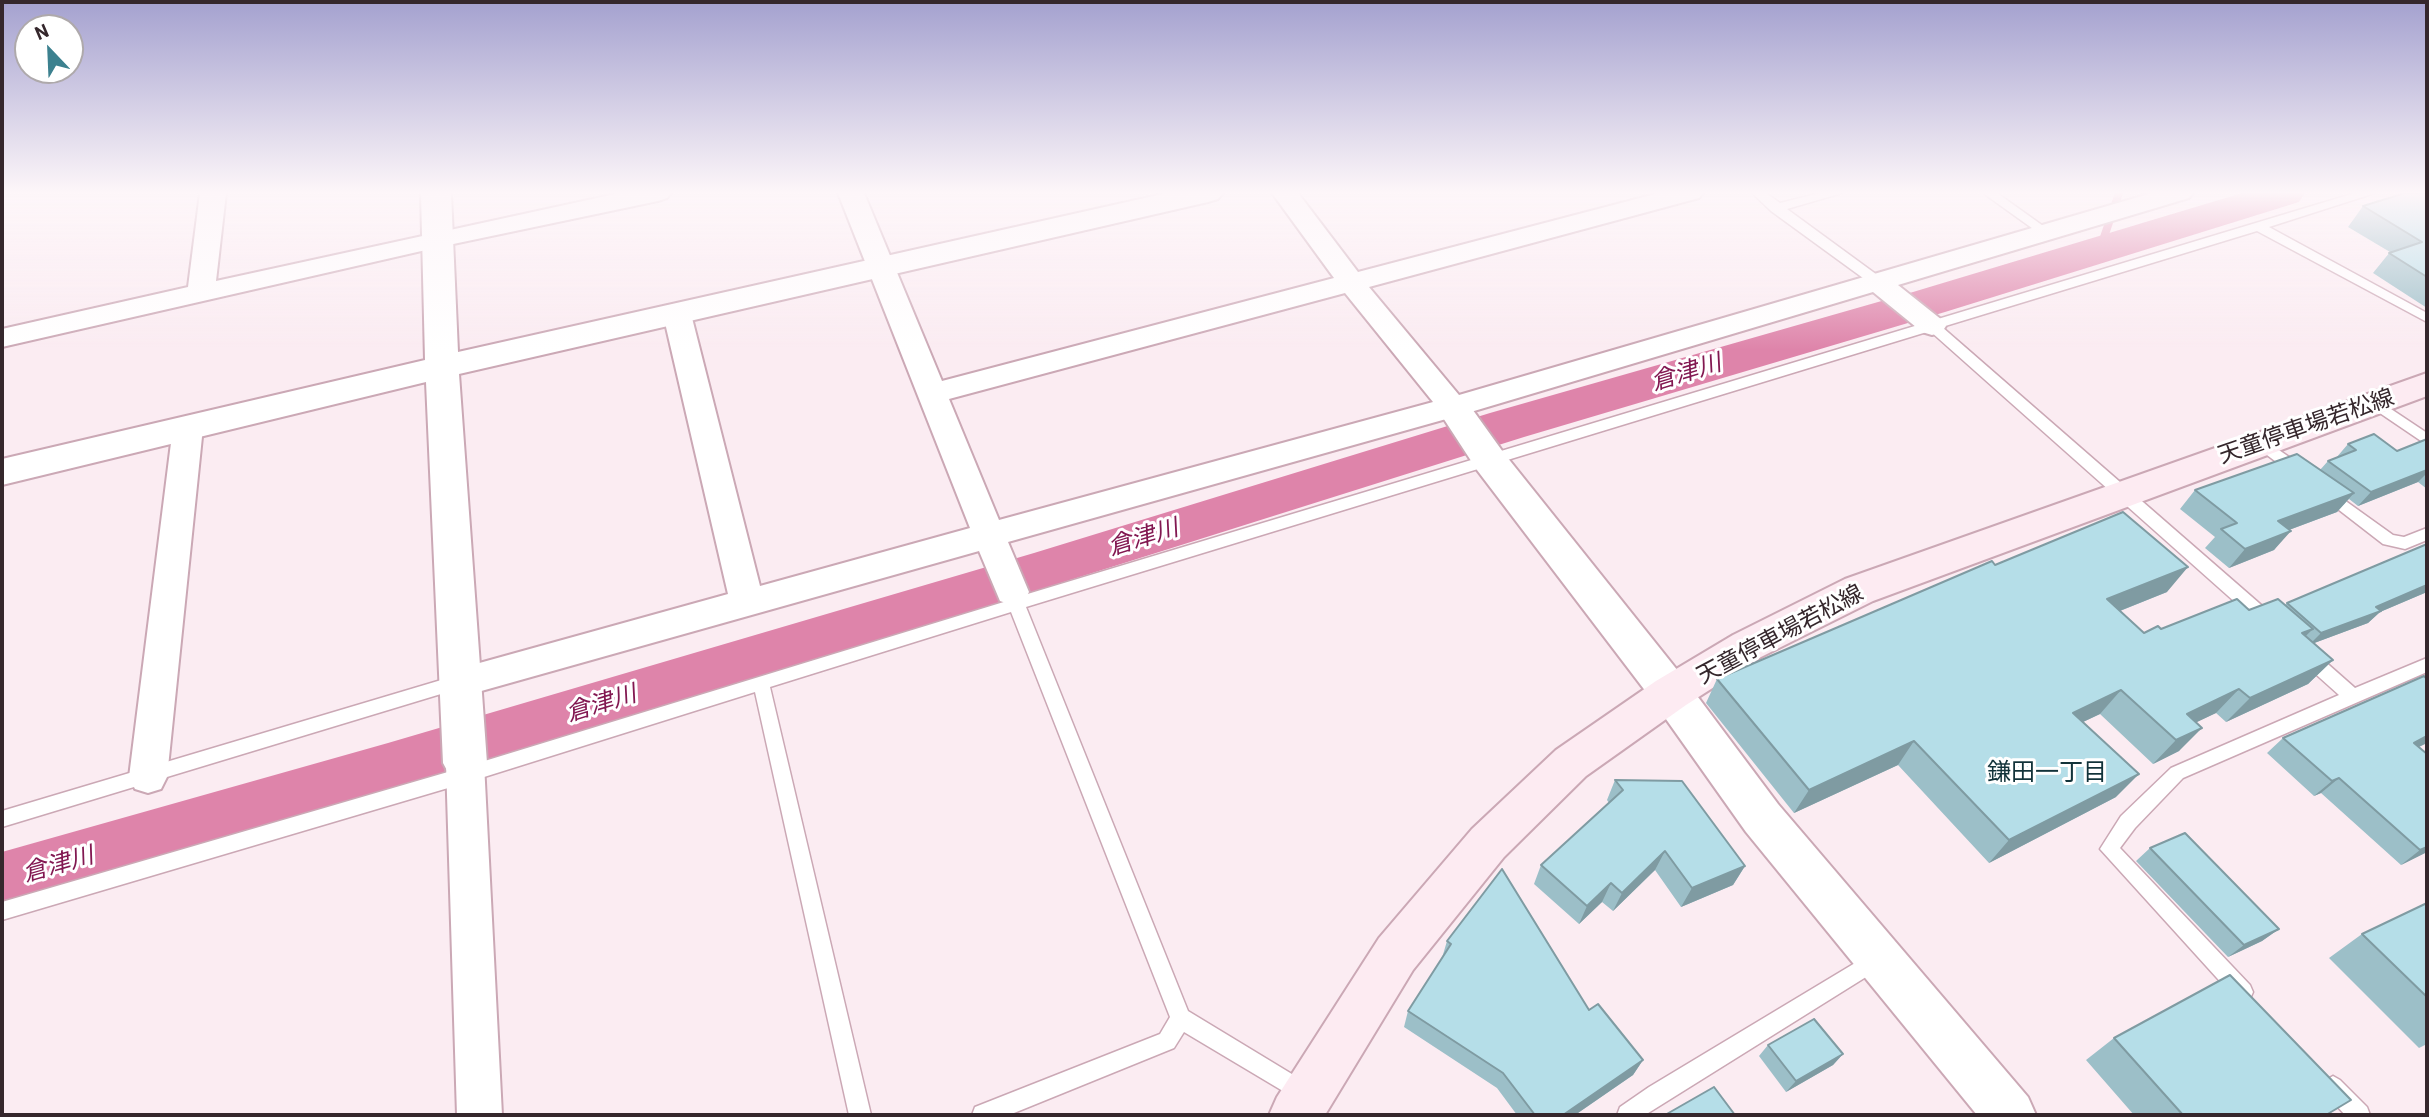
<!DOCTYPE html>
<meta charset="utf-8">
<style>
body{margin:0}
#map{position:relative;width:2429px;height:1117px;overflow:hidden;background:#fbecf2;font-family:Barlow,sans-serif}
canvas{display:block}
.frame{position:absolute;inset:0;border:4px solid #35272c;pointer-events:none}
.north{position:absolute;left:14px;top:14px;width:70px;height:70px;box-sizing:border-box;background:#fff;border:2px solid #aea9ab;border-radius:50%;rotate:337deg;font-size:19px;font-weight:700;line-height:28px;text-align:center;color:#35272c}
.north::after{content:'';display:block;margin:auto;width:24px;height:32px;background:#3c818f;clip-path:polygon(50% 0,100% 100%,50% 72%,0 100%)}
</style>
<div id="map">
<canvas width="2429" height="1117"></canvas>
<div class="frame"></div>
<div class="north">N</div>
</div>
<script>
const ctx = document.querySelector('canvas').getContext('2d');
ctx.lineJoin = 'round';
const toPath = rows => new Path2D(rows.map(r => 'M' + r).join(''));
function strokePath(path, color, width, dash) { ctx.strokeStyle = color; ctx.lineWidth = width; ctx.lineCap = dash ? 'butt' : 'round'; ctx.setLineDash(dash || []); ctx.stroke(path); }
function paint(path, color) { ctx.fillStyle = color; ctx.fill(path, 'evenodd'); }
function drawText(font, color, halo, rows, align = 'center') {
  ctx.font = font + ' Barlow,"Noto Sans JP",sans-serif'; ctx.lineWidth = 6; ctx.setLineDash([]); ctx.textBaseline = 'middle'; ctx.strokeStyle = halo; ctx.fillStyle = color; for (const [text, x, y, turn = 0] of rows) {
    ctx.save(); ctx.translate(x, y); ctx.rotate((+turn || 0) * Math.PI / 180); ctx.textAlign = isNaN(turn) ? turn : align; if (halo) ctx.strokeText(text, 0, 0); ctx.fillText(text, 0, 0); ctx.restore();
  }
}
const stream = toPath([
 [2100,249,2119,193]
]);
const river = toPath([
 [2242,193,2305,193,2299,202,1945,312,1524,437,388,795,2,910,2,852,388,743,1034,553,1490,413,1913,292,2242,193]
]);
const service = toPath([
 [1752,193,1766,193,1780,203,1820,193,1842,193,1787,209,1884,280,1884,286,1874,286,1771,211,1752,193],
 [1983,193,1997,193,2053,233,2047,237,2043,236,1983,193],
 [2355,193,2375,193,2269,227,2427,313,2427,322,2257,231,1942,327,2275,617,2277,622,2275,627,2269,628,2263,627,1930,331,1026,607,1188,1011,1310,1085,1314,1092,1310,1099,1303,1103,1184,1032,1174,1048,1009,1115,972,1115,975,1107,1160,1034,1170,1017,1011,612,770,687,871,1115,849,1115,755,692,465,783,2,920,2,902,465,767,1007,601,1005,596,1007,592,1013,590,1019,592,1021,596,2355,193],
 [2373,397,2427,433,2427,445,2368,405,2366,402,2373,397],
 [2260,437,2305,468,2307,472,2305,476,2295,476,2255,446,2253,442,2260,437],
 [2326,487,2393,535,2404,537,2427,528,2427,540,2405,549,2383,544,2321,496,2318,492,2321,488,2326,487],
 [2307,649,2313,651,2355,688,2427,658,2427,672,2183,778,2135,828,2120,848,2250,985,2253,992,2250,999,2243,1002,2236,999,2100,849,2121,816,2171,768,2339,695,2301,661,2299,656,2301,651,2307,649],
 [458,675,464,677,467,682,464,687,2,827,2,811,458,675],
 [1875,951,1882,953,1885,960,1882,967,1645,1115,1617,1115,1620,1107,1649,1087,1875,951],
 [2333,1076,2340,1080,2367,1107,2370,1115,2345,1115,2326,1094,2322,1087,2326,1080,2333,1076]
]);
const minor = toPath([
 [200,193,226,193,216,281,620,193,671,193,667,198,658,201,439,247,2,347,2,329,188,287,200,193],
 [838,193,864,193,942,381,1334,278,1272,193,1298,193,1358,272,1659,193,1703,193,1699,198,1369,287,1459,395,2152,193,2193,193,2189,198,1898,285,1942,320,1946,326,1942,332,1932,335,1922,332,1873,292,1464,414,1008,542,1029,592,1024,601,1012,605,1000,601,979,551,460,697,447,692,442,682,447,672,728,594,663,314,667,308,677,305,687,308,691,314,760,586,970,528,838,193],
 [1345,293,1433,402,999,520,949,399,1345,293],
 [188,416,199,420,203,427,167,777,161,789,148,793,135,789,129,777,173,427,177,420,188,416],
 [465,747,478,752,484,763,502,1115,457,1115,446,763,452,752,465,747]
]);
const tertiary = toPath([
 [421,193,451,193,458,352,1167,193,1223,193,1218,199,1208,202,459,374,487,763,480,776,465,782,450,776,443,763,426,382,2,485,2,459,425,360,421,193],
 [1453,395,1465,399,1503,452,1686,681,1778,804,2028,1097,2036,1115,1977,1115,1746,832,1656,705,1477,470,1436,407,1441,399,1453,395]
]);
const secondary = toPath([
 [2427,373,2427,396,1873,601,1761,657,1686,705,1586,776,1504,857,1413,970,1325,1115,1269,1115,1277,1097,1379,938,1472,829,1556,750,1656,681,1733,635,1845,579,2427,373]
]);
const wall = toPath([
 [2427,193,2427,308,2373,273,2390,252,2348,227,2363,206],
 [2427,439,2427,489,2418,482,2358,506,2349,499,2337,512,2289,530,2274,550,2229,568,2205,548,2215,537,2180,509,2195,490,2320,470,2328,461,2336,458,2348,444,2397,451],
 [2427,544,2427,592,2380,612,2368,623,2314,643,2333,660,2308,684,2226,722,2216,713,2196,722,2179,751,2153,764,2100,714,2083,722,2116,797,1989,863,1898,765,1794,813,1706,703,1717,679,1995,565,2167,592,2120,611,2144,633,2249,610,2285,605,2287,603],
 [2427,679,2427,743,2419,747,2427,754,2427,852,2401,865,2321,793,2314,796,2267,753,2283,738],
 [1615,780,1745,866,1733,885,1681,907,1655,870,1613,911,1602,902,1579,924,1534,884,1541,865,1609,803,1607,800],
 [2150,848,2279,929,2262,941,2228,957,2136,861],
 [2427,903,2427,1044,2419,1048,2329,958,2362,934],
 [1447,941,1589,1010,1643,1060,1633,1075,1575,1115,1517,1115,1497,1088,1404,1027,1408,1011,1442,958],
 [2114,1038,2326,1115,2134,1115,2086,1060],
 [1768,1045,1843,1054,1833,1065,1786,1092,1759,1056]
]);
const shadedWall = toPath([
 [2427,470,2427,473,2418,482,2358,506,2371,492],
 [2354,493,2337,512,2262,540,2278,521],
 [2291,531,2274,550,2229,568,2245,549],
 [2188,567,2167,592,2087,624,2107,599],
 [2427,585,2427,592,2380,612,2368,623,2309,645,2321,633,2376,607],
 [2313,629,2288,653,2302,633],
 [2333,660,2308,684,2226,722,2250,698],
 [2239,689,2216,713,2170,735,2187,714],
 [2121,690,2100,714,2053,736,2073,713],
 [2202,728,2179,751,2153,764,2176,740],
 [2427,736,2427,743,2395,758,2414,743],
 [1914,741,1898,765,1794,813,1809,790],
 [2139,774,2116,797,1989,863,2009,840],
 [2339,778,2321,793,2314,796,2332,781],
 [2427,847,2427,852,2401,865,2420,850],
 [1665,851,1655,870,1613,911,1622,893],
 [1745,866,1733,885,1681,907,1692,888],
 [1611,883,1602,902,1579,924,1587,906],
 [2279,929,2262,941,2228,957,2244,945],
 [1843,1054,1833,1065,1786,1092,1796,1081],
 [1643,1060,1633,1075,1575,1115,1563,1115]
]);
const building = toPath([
 [2405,193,2427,193,2427,277,2389,253,2422,242,2363,206,2405,193],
 [2374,434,2397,451,2427,439,2427,470,2371,492,2328,461,2356,450,2348,444,2374,434],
 [2297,454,2354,493,2278,521,2291,531,2245,549,2221,529,2237,523,2195,490,2297,454],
 [2123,512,2188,567,2107,599,2144,633,2158,626,2161,629,2237,599,2249,610,2278,599,2313,629,2302,633,2333,660,2250,698,2239,689,2187,714,2202,728,2176,740,2121,690,2073,713,2139,774,2009,840,1914,741,1809,790,1717,679,1992,561,1995,565,2123,512],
 [2427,544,2427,585,2376,607,2381,611,2321,633,2287,603,2427,544],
 [2424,676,2427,679,2427,736,2414,743,2427,754,2427,847,2420,850,2339,778,2332,781,2283,738,2424,676],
 [1615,780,1682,781,1745,866,1692,888,1665,851,1622,893,1611,883,1587,906,1541,865,1623,790,1615,780],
 [2185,833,2279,929,2244,945,2150,848,2185,833],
 [1502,869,1589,1010,1598,1004,1643,1060,1563,1115,1535,1115,1503,1073,1408,1011,1451,944,1447,941,1502,869],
 [2427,903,2427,997,2362,934,2427,903],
 [2230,975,2351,1100,2326,1115,2183,1115,2114,1038,2230,975],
 [1814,1019,1843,1054,1796,1081,1768,1045,1814,1019],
 [1714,1087,1735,1115,1665,1115,1714,1087]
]);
const streetNames = [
 ["天童停車場若松線",2306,426,-19],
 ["天童停車場若松線",1780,634,-28]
];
const waterNames = [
 ["倉津川",1686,372,-17],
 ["倉津川",1143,537,-17],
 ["倉津川",601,703,-17],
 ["倉津川",58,864,-16]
];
const neighbourhoodNames = [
 ["鎌田一丁目",2047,772]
];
strokePath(stream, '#de84aa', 8);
paint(river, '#de84aa');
strokePath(service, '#cba8b5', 3);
strokePath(minor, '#cba8b5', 4);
strokePath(tertiary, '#cba8b5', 4);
strokePath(secondary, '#cba8b5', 4);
paint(service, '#fff');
paint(minor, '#fff');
paint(tertiary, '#fff');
paint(secondary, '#fdebf2');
paint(wall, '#9cbfc8');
paint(shadedWall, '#7f9ba2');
paint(building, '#b5dee8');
strokePath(building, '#7f9ba2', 2);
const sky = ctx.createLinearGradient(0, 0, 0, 350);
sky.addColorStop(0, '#a4a1cf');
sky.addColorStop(0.55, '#fdf6f9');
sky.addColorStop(1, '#fdf6f900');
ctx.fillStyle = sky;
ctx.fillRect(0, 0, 2429, 350);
drawText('23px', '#35272c', '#fff', streetNames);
drawText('italic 24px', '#821851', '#fff', waterNames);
drawText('24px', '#12333a', '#fff', neighbourhoodNames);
</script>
